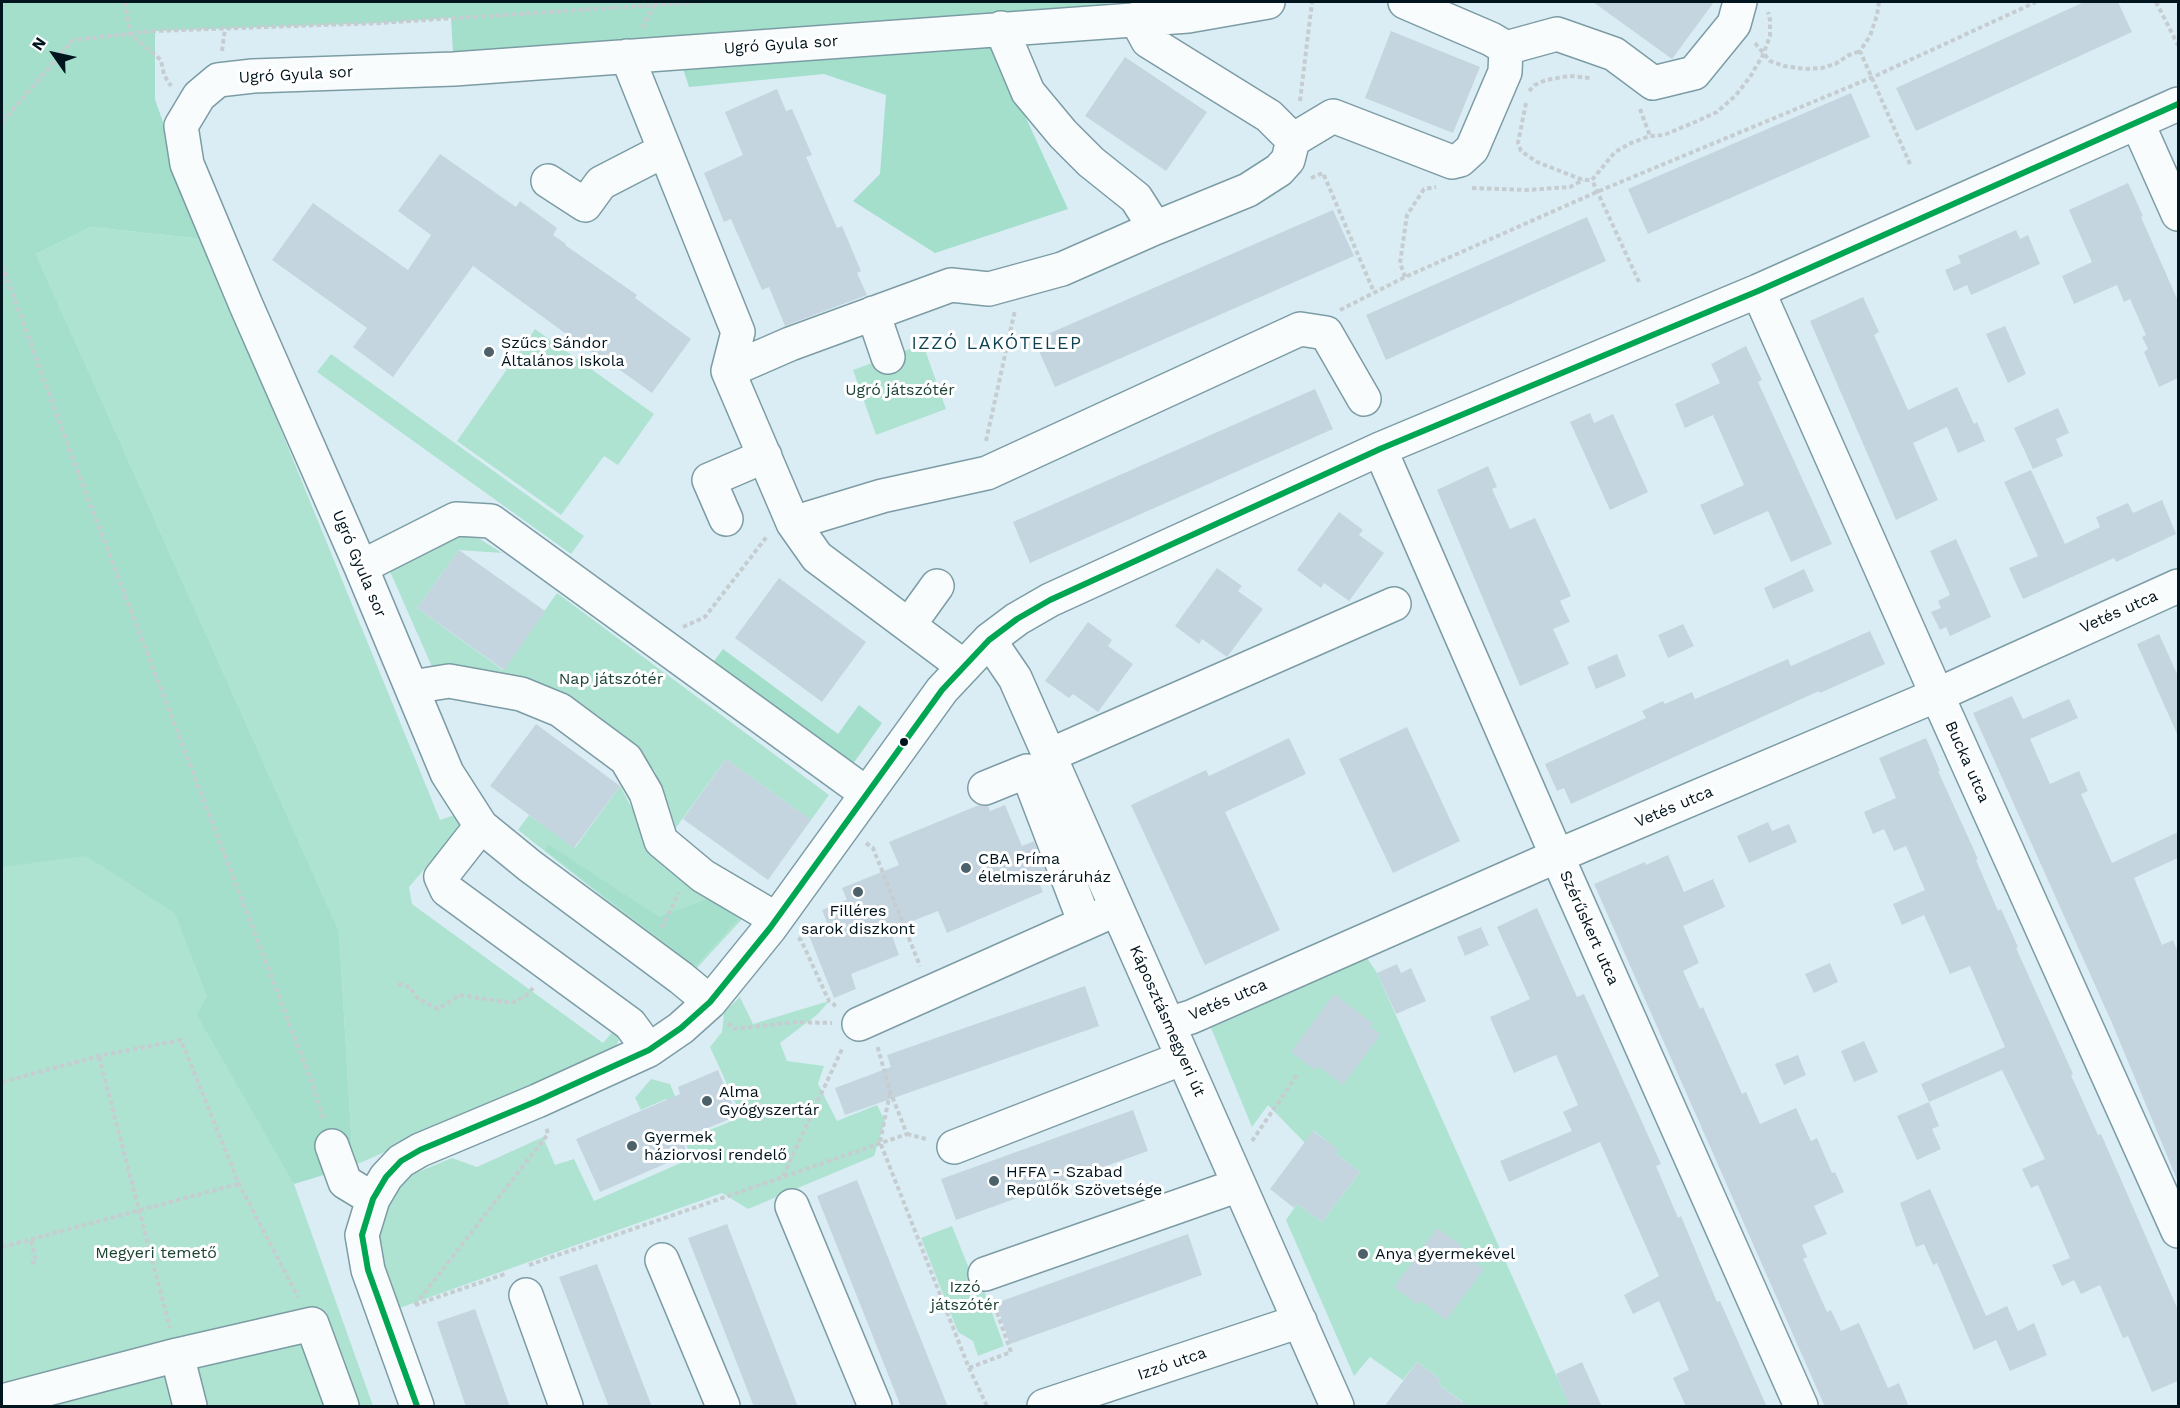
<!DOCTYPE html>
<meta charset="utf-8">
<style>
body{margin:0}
#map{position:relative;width:2180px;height:1408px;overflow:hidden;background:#daedf4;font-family:"Work Sans",sans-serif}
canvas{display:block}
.frame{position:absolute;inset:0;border:3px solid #00151e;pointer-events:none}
.north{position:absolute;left:24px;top:24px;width:60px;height:60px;-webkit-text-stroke:4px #fff;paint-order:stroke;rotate:304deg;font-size:16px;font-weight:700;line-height:24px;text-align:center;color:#00151e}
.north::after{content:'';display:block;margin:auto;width:21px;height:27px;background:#00151e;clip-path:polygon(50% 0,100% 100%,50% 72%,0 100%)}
</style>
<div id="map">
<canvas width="2180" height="1408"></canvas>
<div class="frame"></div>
<div class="north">N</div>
</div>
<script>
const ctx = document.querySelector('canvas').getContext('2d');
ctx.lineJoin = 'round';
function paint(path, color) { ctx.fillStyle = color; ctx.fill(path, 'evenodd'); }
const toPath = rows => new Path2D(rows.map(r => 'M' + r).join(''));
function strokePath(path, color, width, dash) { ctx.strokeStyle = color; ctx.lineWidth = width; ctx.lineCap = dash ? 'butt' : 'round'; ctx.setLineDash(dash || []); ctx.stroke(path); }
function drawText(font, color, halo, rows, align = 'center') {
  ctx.font = font + ' "Work Sans",sans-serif'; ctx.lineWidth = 6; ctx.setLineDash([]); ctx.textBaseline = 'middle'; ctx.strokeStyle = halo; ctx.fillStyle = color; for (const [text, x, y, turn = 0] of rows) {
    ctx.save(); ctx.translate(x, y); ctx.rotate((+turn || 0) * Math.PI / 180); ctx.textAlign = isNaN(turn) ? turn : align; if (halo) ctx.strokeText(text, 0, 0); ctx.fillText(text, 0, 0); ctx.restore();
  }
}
const green = toPath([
 [91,227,203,239,440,820,457,814,461,826,409,887,412,904,603,1043,615,1029,619,1040,614,1051,353,1166,339,931,36,254],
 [535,329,654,414,618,465,604,456,561,515,457,441],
 [923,344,946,409,876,435,853,370],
 [331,354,584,536,571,554,317,372],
 [2,440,294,1184,373,1406,2,1406],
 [464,529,502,553,459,550,417,608,503,670,557,593,829,795,811,820,726,759,675,829,655,771,625,740,433,669,388,567],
 [620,786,656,853,744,917,695,970,518,830,529,815,575,848],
 [1367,958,1377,973,1570,1406,1460,1406,1463,1402,1438,1384,1441,1380,1417,1362,1403,1380,1370,1357,1354,1376,1286,1220,1297,1204,1322,1222,1360,1172,1335,1153,1337,1149,1314,1131,1305,1143,1268,1105,1252,1127,1211,1028],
 [740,997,753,1024,829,1001,818,1014,780,1043,787,1061,824,1066,818,1084,837,1121,877,1105,885,1121,874,1156,748,1209,722,1193,394,1310,376,1247,392,1192,413,1174,452,1158,477,1167,543,1137,555,1165,574,1159,594,1201,692,1158,666,1099,641,1110,635,1098,651,1079,670,1084,692,1137,742,1117,710,1047,722,1032,724,1012],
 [952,1226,970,1271,982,1285,1004,1346,978,1356,973,1341,958,1332,921,1238]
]);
const forest = toPath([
 [2,2,1113,2,1011,30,1014,92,1068,209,935,253,853,201,880,174,886,95,824,74,689,87,678,53,454,69,451,18,380,23,155,31,155,99,203,239,91,227,36,254,339,931,353,1166,294,1184,197,1015,207,996,175,913,86,856,2,867,2,540,3,513,2,511],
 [723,649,838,734,859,705,882,723,848,771,709,668],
 [549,845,659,917,710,898,738,919,695,966,545,850]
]);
const building = toPath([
 [1593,2,1714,2,1672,59],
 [2084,2,2118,2,2132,32,1916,131,1896,88],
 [1391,31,1480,67,1453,133,1365,98],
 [1125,57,1207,112,1166,171,1085,116],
 [777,89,786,111,792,109,812,155,806,157,837,228,842,226,861,271,857,273,867,295,785,326,769,287,762,290,731,219,724,222,704,173,743,155,725,112],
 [1851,93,1870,137,1648,234,1628,189],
 [440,154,516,207,520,201,557,228,553,235,566,244,565,245,637,295,635,298,691,339,652,393,596,353,595,355,473,266,393,377,353,347,367,328,272,260,313,203,408,270,431,235,398,211],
 [2128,183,2143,216,2141,217,2178,301,2178,378,2159,387,2144,352,2148,349,2142,337,2146,335,2130,299,2124,302,2117,285,2074,304,2062,276,2092,262,2069,210],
 [1333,210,1354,256,1055,387,1034,340],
 [1587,217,1606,261,1386,360,1366,315],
 [2016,230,2020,239,2028,235,2040,264,1971,295,1967,285,1954,291,1945,270,1961,263,1958,256],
 [1863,297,1879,332,1874,335,1908,410,1957,387,1974,424,1977,422,1985,441,1958,453,1947,427,1913,443,1938,500,1896,520,1810,321],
 [2005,326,2026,374,2008,383,1986,334],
 [1746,346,1762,380,1758,382,1832,544,1791,562,1768,511,1714,535,1700,505,1744,485,1713,415,1685,428,1675,404,1720,383,1711,364],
 [1315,389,1333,429,1030,563,1013,522],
 [2058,408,2069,433,2056,439,2063,456,2033,469,2014,428],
 [1590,413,1594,423,1613,414,1648,492,1610,510,1570,422],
 [1488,466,1497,487,1492,489,1510,529,1535,518,1571,596,1560,601,1570,622,1553,629,1569,664,1520,686,1437,490],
 [2031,470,2065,544,2100,527,2096,517,2128,503,2133,513,2162,500,2176,534,2116,562,2114,558,2023,599,2009,568,2038,556,2004,482],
 [1339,512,1363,530,1359,535,1384,553,1349,601,1324,583,1321,588,1297,570],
 [1956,539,1991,617,1950,636,1946,627,1940,630,1931,612,1941,608,1938,601,1950,595,1930,551],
 [459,550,545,611,504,670,417,608],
 [1217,568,1242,586,1238,591,1263,609,1227,657,1202,639,1199,644,1175,626],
 [1804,569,1814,591,1773,609,1764,588],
 [779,578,866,642,822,702,735,638],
 [1088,622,1112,640,1108,646,1133,664,1098,712,1073,694,1069,698,1045,681],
 [1683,624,1694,646,1668,658,1658,635],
 [1870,631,1885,664,1820,693,1819,691,1571,804,1564,788,1557,791,1545,764,1646,718,1642,711,1663,701,1665,704,1692,692,1695,699,1788,659,1791,666],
 [2159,634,2178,676,2178,736,2137,644],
 [1617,654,1626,676,1596,689,1587,667],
 [2012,696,2023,719,2069,699,2078,718,2030,739,2050,784,2079,771,2088,791,2081,794,2112,863,2178,832,2178,858,2134,878,2162,945,2173,940,2178,952,2178,1182,2112,1023,1973,713],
 [536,724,620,786,574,848,490,786],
 [1407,727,1460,841,1393,873,1339,759],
 [1289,738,1306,774,1225,812,1280,930,1205,965,1131,805,1206,770,1209,776],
 [1926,738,1940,771,1938,771,1978,859,1976,860,1998,911,2001,909,2018,947,2016,948,2073,1074,2071,1075,2098,1135,2101,1134,2178,1310,2178,1381,2152,1392,2128,1336,2123,1338,2100,1285,2081,1294,2074,1280,2062,1286,2052,1265,2070,1258,2038,1185,2031,1188,2022,1169,2045,1159,2002,1070,1929,1102,1921,1084,2005,1047,1970,966,1950,974,1924,915,1902,925,1893,904,1925,890,1906,846,1894,851,1884,829,1873,834,1864,812,1896,798,1879,758],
 [726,759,811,820,768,880,683,819],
 [979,805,988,806,990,811,1005,805,1022,846,1034,841,1049,881,1040,885,1043,892,947,933,938,911,890,930,899,955,851,974,856,989,834,998,808,933,828,925,822,910,847,900,842,888,899,865,889,842],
 [1768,822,1772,831,1789,824,1797,842,1749,863,1737,836],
 [1668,855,1684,892,1713,879,1725,907,1683,926,1699,963,1683,971,1700,1009,1703,1007,1742,1094,1746,1092,1760,1124,1796,1108,1811,1141,1817,1138,1832,1173,1835,1172,1844,1192,1814,1206,1827,1234,1802,1245,1807,1257,1803,1259,1827,1312,1831,1310,1841,1331,1859,1323,1888,1388,1899,1383,1909,1407,1825,1407,1594,884,1645,862,1646,865],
 [1537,908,1577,997,1584,994,1661,1164,1656,1166,1678,1218,1681,1216,1717,1302,1720,1301,1767,1407,1686,1407,1673,1378,1689,1370,1659,1301,1633,1314,1624,1295,1659,1276,1600,1142,1509,1182,1500,1161,1572,1131,1563,1112,1578,1105,1556,1055,1514,1073,1490,1017,1530,999,1497,927],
 [1481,927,1489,945,1465,956,1457,937],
 [1830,963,1838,982,1814,993,1805,974],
 [1397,964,1401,973,1411,968,1426,1001,1396,1014,1377,973],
 [1085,986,1099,1026,845,1115,835,1088,891,1067,887,1055],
 [1334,994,1374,1024,1369,1026,1381,1034,1343,1085,1318,1066,1315,1070,1291,1052],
 [1864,1041,1878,1072,1854,1082,1841,1051],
 [1798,1055,1806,1075,1784,1085,1775,1064],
 [718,1070,737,1116,681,1139,688,1154,600,1192,576,1139,680,1094,678,1087],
 [1929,1102,1939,1126,1932,1129,1941,1149,1917,1160,1897,1116],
 [1133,1110,1148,1151,956,1220,941,1179],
 [1313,1131,1338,1149,1335,1153,1360,1172,1322,1222,1297,1204,1294,1208,1270,1189],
 [857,1180,948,1407,901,1407,817,1196],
 [1930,1189,1986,1316,2007,1306,2018,1331,2034,1323,2047,1355,2010,1371,1996,1340,1974,1350,1937,1263,1933,1265,1924,1244,1916,1247,1900,1203],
 [727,1224,798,1407,754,1407,688,1238],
 [1437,1228,1462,1246,1459,1250,1484,1269,1446,1320,1421,1301,1418,1305,1394,1287],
 [1188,1234,1202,1275,1010,1344,996,1303],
 [597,1264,652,1407,609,1407,559,1277],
 [475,1309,510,1407,466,1407,437,1322],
 [1417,1362,1441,1380,1438,1384,1469,1407,1384,1407],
 [1582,1362,1602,1407,1570,1407,1556,1374]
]);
const path = toPath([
 [125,2,130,34,161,60,164,75,171,86],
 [1879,2,1877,15,1870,36,1860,51,1910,164],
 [2156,2,2178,45],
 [642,28,654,6],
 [1755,43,1770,61,1784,66,1805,69,1822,68,1835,64,1849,55,1860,51],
 [222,51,225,28],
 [1529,91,1535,85,1546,80,1569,76,1590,78],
 [1300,101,1312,2],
 [1526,103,1518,143,1521,151,1537,162,1583,180,1592,180],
 [1640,109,1650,136],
 [2,122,73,40,154,31,380,23,703,2],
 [1311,178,1323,173,1374,292],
 [1472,188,1527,190,1570,187,1583,180],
 [2,265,77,470,313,1085,324,1121],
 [1405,277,1400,263,1407,215,1424,189,1436,187],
 [1639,282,1592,180,1615,152,1631,143,1650,136,1664,135,1695,122,1717,112,1736,95,1750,77,1763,55,1770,36,1770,20,1768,12],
 [1340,310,1405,277,1599,191,1873,77,2036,2],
 [986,441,1015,310],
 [683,627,705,617,768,535],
 [866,843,873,848,920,966],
 [662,928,679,892],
 [798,938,801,940,829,1001,836,1006],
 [398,984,410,987,417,998,438,1009,460,995,511,1003,525,997,533,988],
 [728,1023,734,1029,796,1022,832,1023],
 [99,1057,170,1328],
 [2,1082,99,1056,181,1040,239,1184,298,1297],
 [890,1093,880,1142,969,1368,987,1406],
 [907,1134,926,1139],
 [1252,1141,1297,1075],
 [783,1176,843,1047],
 [2,1247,238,1184],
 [31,1263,36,1262,31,1240],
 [529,1265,907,1134,890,1091,877,1045],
 [415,1305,505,1274],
 [415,1305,548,1134,546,1127],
 [969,1368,1011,1352,993,1301]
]);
const minor = toPath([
 [1136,19,1148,41,1269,116,1293,140,1333,116,1452,162,1460,160,1472,149,1505,72,1506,48,1491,39,1405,2],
 [1001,28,1028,92,1063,134,1091,162,1136,198,1155,228,1248,190,1279,170,1288,160,1293,140],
 [1506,48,1557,34,1614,54,1653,83,1694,73,1734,24,1740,2],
 [627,56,738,332,728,371,793,523,817,557,963,666],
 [2137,122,2178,214],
 [548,181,585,205,601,183,665,150],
 [1758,291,1937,695,2178,1231],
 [873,313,888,357],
 [728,371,790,344,951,285,989,289,1062,269,1155,228],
 [1380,449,1557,856,1801,1406],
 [726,519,709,480,765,456],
 [793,523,882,496,987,473,1300,329,1326,333,1364,399],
 [361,567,456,519,491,521,867,794],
 [909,625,937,586],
 [989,640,1015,678,1337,1406],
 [412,687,449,681,521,694,560,710,626,759,646,793,661,841,703,876,776,919],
 [1050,755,1394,604],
 [985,788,1027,771,1085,923],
 [481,826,441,877,447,890,630,1024,649,1050],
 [710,1002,681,978,530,866,481,826,447,773,361,567,246,305,187,164,181,126,199,96,218,80,253,76,454,69,1188,16,1268,2],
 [859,1024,1117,909],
 [1168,1024,1191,1017,1557,856,1937,695,2178,586],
 [332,1146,345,1182,373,1199],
 [954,1147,1183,1058],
 [792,1206,875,1406],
 [662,1260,723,1406],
 [985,1274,1239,1185],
 [526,1295,566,1406],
 [177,1355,190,1406],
 [2,1401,177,1355,312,1324,342,1406],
 [417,1406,368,1270,362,1235,373,1199,386,1177,401,1161,420,1150,537,1101,649,1050,681,1028,710,1002,770,928,942,690,989,640,1017,619,1050,600,1380,449,1758,291,2178,104],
 [1044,1406,1300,1321]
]);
const bus1 = toPath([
 [417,1406,368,1270,362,1235,373,1199,386,1177,401,1161,420,1150,537,1101,649,1050,681,1028,710,1002,770,928,942,690,989,640,1017,619,1050,600,1380,449,1758,291,2178,104]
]);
const markers = [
 [489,352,6,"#4c6169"],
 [904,742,5,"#00151e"],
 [966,868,6,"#4c6169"],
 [858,892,6,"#4c6169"],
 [707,1101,6,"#4c6169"],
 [632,1146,6,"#4c6169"],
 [994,1181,6,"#4c6169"],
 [1363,1254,6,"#4c6169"]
];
const streetNames = [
 ["Ugró Gyula sor",781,45,-4],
 ["Ugró Gyula sor",296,75,-3],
 ["Ugró Gyula sor",359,564,67],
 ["Vetés utca",2119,612,-24],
 ["Bucka utca",1967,762,66],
 ["Vetés utca",1674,807,-23],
 ["Szérűskert utca",1589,928,66],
 ["Vetés utca",1228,1000,-23],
 ["Káposztásmegyeri út",1167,1021,66],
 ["Izzó utca",1172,1364,-19]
];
const poiNames = [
 ["Szűcs Sándor",501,343],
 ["Általános Iskola",501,361],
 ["CBA Príma",978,859],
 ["élelmiszeráruház",978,877],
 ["Filléres",858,911,"center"],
 ["sarok diszkont",858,929,"center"],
 ["Alma",719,1092],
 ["Gyógyszertár",719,1110],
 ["Gyermek",644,1137],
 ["háziorvosi rendelő",644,1155],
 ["HFFA - Szabad",1006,1172],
 ["Repülők Szövetsége",1006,1190],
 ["Anya gyermekével",1375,1254]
];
const parkNames = [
 ["Ugró játszótér",900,390],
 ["Nap játszótér",611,679],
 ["Megyeri temető",156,1253],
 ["Izzó",965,1287],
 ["játszótér",965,1305]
];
const neighbourhoodNames = [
 ["IZZÓ LAKÓTELEP",997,344]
];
paint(green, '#afe3d1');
paint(forest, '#a3dfcb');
paint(building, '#c5d5df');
strokePath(minor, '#7c9ca5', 36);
strokePath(path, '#c6cdd1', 4, [4.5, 3]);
strokePath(minor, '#f9fcfd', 33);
strokePath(bus1, '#00a651', 6);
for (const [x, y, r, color] of markers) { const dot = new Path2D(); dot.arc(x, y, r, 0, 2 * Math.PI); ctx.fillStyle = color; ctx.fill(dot); strokePath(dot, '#fff', 2); }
drawText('16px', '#00151e', '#fff', streetNames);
drawText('16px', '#00151e', '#fff', poiNames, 'left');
drawText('16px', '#1b4332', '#fff', parkNames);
ctx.letterSpacing = '1.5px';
drawText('18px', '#0e4252', '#fff', neighbourhoodNames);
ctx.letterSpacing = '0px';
</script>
